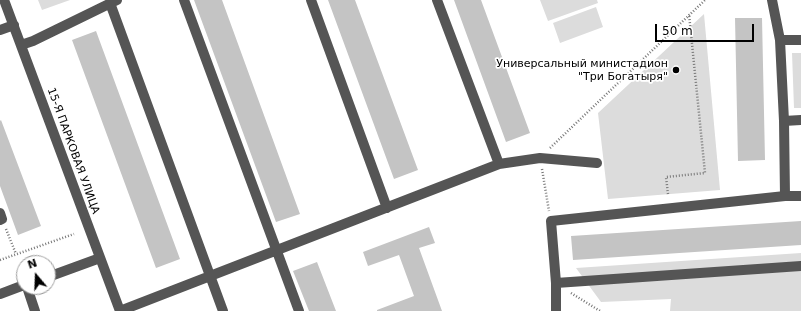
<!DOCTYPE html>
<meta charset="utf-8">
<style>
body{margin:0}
#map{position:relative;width:801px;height:311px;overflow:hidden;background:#fff;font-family:"DejaVu Sans",sans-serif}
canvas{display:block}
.north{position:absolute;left:16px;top:255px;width:40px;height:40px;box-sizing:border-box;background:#fff;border:1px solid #999;border-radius:50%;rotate:341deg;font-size:11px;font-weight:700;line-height:16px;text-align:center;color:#000}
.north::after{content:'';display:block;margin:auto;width:14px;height:18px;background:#000;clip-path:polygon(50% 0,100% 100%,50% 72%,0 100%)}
.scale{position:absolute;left:655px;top:24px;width:99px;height:18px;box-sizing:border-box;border:2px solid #000;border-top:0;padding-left:5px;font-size:12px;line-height:14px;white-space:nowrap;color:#000;-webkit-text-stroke:3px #fff;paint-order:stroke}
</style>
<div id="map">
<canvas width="801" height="311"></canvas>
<div class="north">N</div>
<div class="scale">50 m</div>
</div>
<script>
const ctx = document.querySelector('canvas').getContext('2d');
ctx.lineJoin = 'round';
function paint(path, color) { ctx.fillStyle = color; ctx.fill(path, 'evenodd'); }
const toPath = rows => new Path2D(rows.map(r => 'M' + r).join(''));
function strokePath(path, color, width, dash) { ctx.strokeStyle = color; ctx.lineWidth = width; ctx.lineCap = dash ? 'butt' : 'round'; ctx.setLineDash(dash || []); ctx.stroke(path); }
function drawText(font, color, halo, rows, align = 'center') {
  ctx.font = font + ' "DejaVu Sans",sans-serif'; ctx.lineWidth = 3.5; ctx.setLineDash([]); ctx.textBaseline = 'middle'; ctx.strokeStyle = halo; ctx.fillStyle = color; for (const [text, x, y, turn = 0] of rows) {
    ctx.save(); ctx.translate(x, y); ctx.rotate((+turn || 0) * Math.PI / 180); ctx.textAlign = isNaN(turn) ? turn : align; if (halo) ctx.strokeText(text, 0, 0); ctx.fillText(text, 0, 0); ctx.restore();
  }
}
const green = toPath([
 [38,0,70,0,42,10],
 [540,0,597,0,598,3,548,21],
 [596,7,603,27,560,43,553,23],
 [704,14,720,190,608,199,598,113],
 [792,53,801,53,801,108,794,108],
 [801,253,801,311,670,311,671,299,601,302,576,268]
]);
const building = toPath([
 [194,0,222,0,300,214,276,222],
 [328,0,355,0,418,170,394,179],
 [454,0,481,0,530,133,506,142],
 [735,18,762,18,765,160,738,161],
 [96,31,180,259,156,268,72,40],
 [1,120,41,226,18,235,0,186,0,121],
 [801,221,801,245,573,260,571,236],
 [429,227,435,243,419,248,442,311,377,311,377,310,414,296,399,255,368,266,363,252],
 [317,262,336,311,309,311,293,271]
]);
const path = toPath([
 [550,148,705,0],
 [542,169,549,211],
 [668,194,666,177,705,173,689,14],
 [6,229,16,254],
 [0,260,74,234],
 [571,293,600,311]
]);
const minor = toPath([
 [4,0,120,311],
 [184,0,299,311],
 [311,0,387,208],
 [772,0,780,40],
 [110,3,223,311],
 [0,30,14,25],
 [21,45,33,41,117,0],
 [784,121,801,120],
 [499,164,540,158,597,163],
 [785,196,784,121,780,40,801,40],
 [0,213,2,219,0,220],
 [48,277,100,258],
 [556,283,801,266],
 [27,287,35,311],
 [0,294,24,285],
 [120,311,499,164,437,0],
 [556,311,556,283,551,221,785,196,801,196]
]);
const markers = [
 [676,70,4,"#000"]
];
const poiNames = [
 ["Универсальный министадион",668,64],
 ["\"Три Богатыря\"",668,77]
];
const streetNames = [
 ["15-Я ПАРКОВАЯ УЛИЦА",73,151,70]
];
paint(green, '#dcdcdc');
paint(building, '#c4c4c4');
strokePath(path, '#777', 2.5, [1, 2]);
strokePath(minor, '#555', 10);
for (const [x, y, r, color] of markers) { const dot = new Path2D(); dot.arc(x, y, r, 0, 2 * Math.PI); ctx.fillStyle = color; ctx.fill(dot); strokePath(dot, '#fff', 1.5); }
drawText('11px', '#000', '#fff', poiNames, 'right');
drawText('11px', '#000', '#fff', streetNames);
</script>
